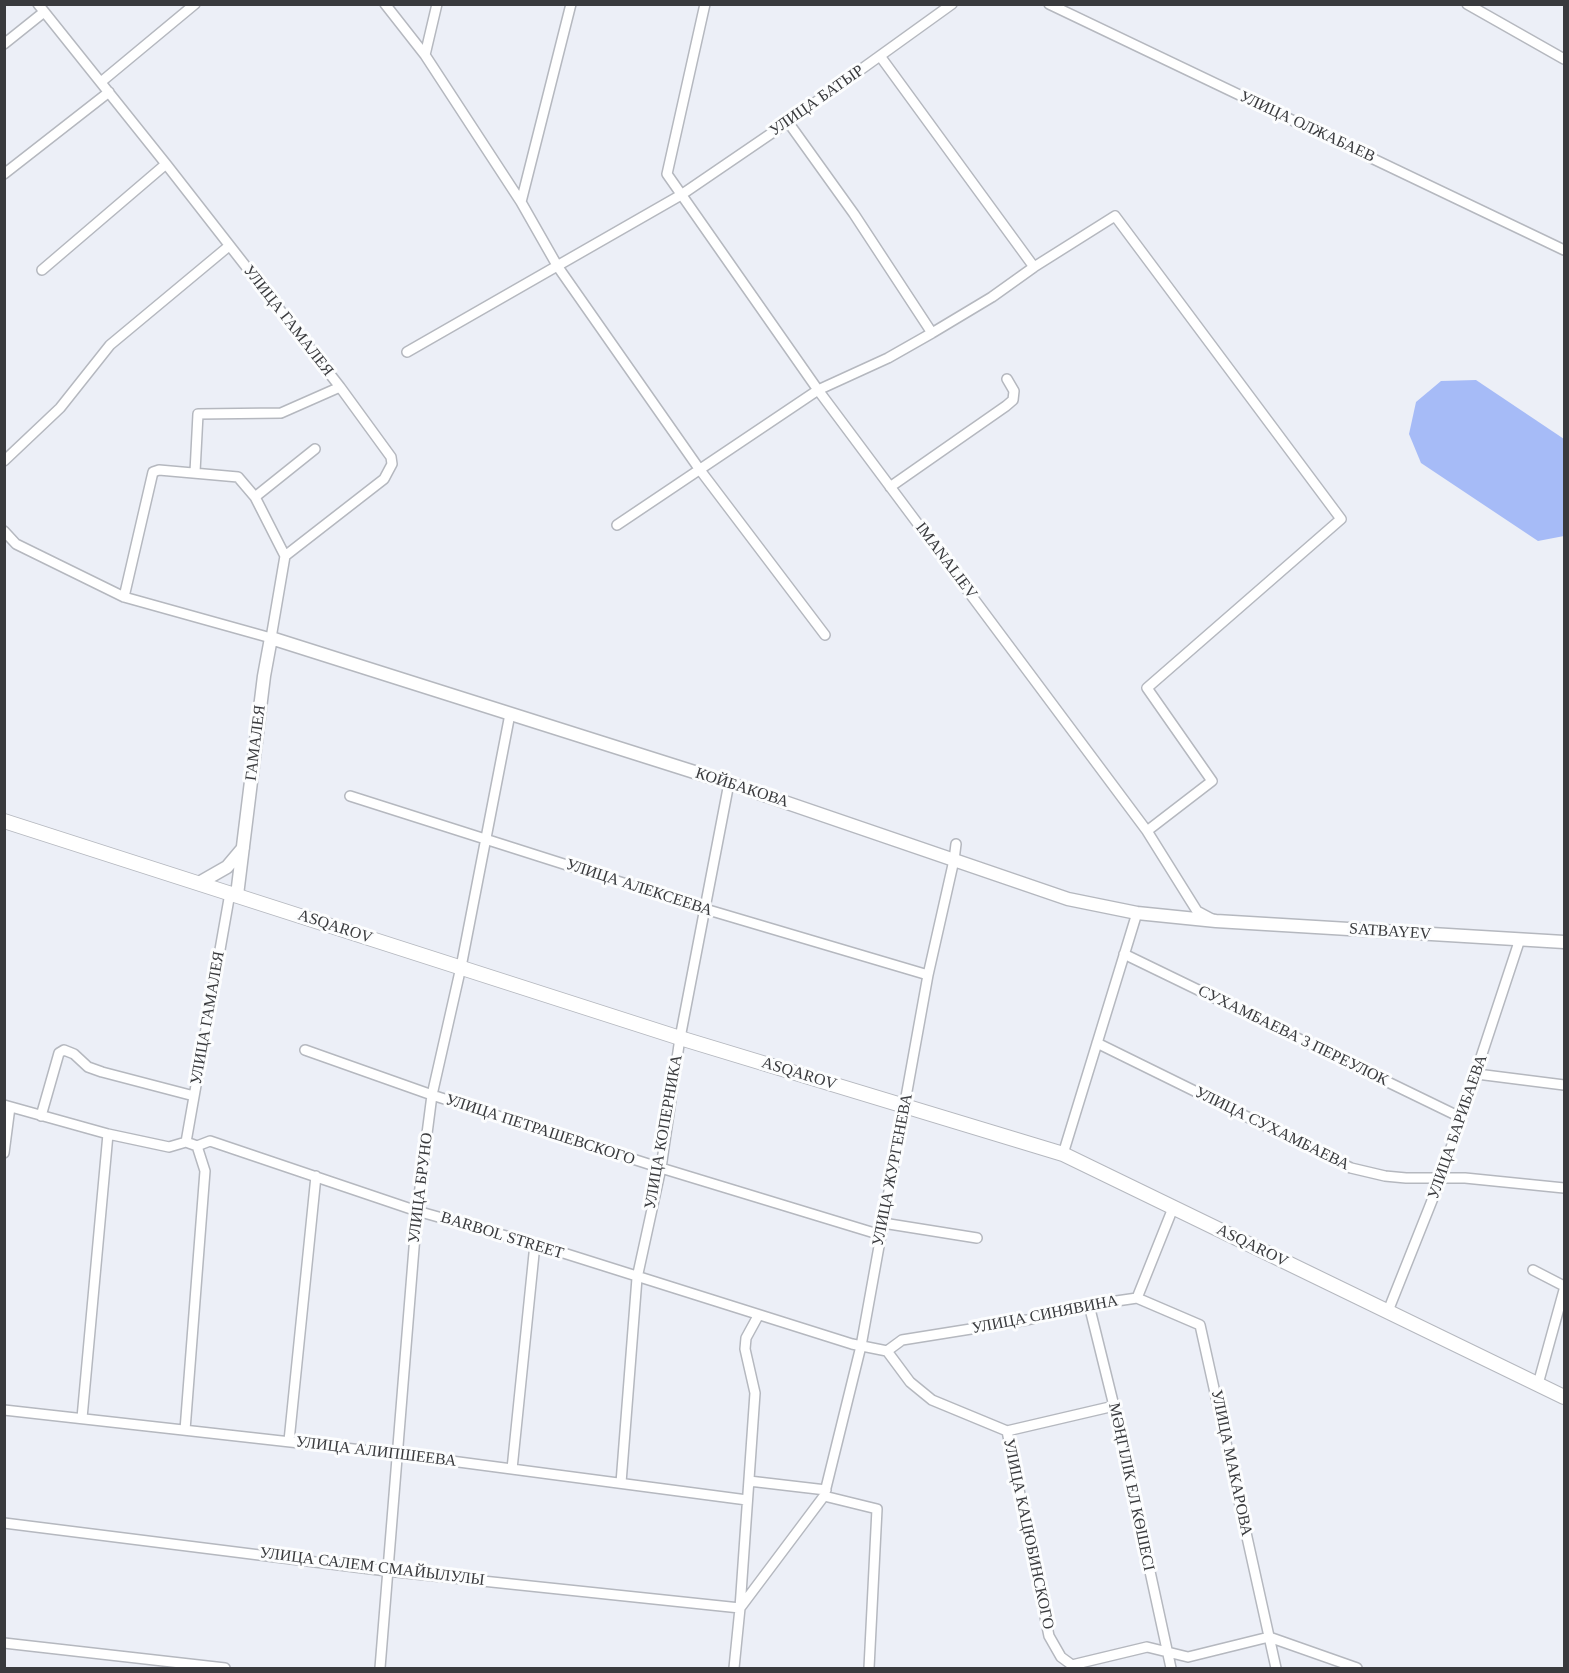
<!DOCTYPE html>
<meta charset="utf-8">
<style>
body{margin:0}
#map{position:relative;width:1569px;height:1673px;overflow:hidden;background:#eceff7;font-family:"Times New Roman",serif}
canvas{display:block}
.frame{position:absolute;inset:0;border:6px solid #393a3d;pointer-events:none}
</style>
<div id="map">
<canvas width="1569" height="1673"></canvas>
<div class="frame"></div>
</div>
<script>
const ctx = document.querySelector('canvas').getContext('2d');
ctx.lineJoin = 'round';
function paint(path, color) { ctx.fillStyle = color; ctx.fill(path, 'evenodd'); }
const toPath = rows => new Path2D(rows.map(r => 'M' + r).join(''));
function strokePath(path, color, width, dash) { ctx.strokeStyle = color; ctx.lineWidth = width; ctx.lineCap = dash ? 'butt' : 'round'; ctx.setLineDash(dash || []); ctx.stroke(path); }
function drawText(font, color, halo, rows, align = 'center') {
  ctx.font = font + ' "Times New Roman",serif'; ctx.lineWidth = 6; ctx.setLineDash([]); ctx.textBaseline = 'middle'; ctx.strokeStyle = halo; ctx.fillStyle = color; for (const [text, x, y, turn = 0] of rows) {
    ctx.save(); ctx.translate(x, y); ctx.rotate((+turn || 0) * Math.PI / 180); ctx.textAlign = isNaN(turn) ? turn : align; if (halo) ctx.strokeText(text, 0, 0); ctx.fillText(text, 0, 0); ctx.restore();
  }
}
const green = toPath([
 [1476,380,1564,439,1564,536,1538,541,1421,463,1409,434,1416,402,1441,381]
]);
const minor = toPath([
 [385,4,425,55,521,202,558,267,700,470,825,635],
 [705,4,667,174,818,390,1147,831,1197,911,1212,919],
 [1049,4,1564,250],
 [1467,4,1564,59],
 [4,44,44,12],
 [425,55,437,4],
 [880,56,1034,267],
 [101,82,195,4],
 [788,122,854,214,932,333],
 [4,174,109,92],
 [521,202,571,4],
 [42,270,166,164],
 [407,352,681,195,788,122,952,4],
 [4,461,60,408,110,345,229,246],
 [195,472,198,414,281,413,340,387],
 [890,487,1006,406,1013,400,1014,391,1007,379],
 [255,497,315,449],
 [617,525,818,390,888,358,932,333,992,297,1034,267,1115,216,1341,519,1147,688,1212,781,1147,831],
 [4,531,16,544,124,597,271,638,285,556,384,479,392,464,391,457,340,387,166,164,38,4],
 [124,597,153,472,159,470,238,477,255,497,285,556],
 [350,796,705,909,928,975],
 [1124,954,1462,1118],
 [1097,1043,1351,1168,1385,1176,1406,1178,1465,1178,1564,1188],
 [305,1050,432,1095,661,1168,881,1235],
 [1477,1074,1564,1085],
 [4,1105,108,1134,169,1147,186,1142,197,1146,210,1141,417,1211,535,1244,852,1344,887,1351,902,1340,1027,1320,1089,1305,1137,1298,1173,1208],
 [41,1116,59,1053,64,1050,74,1054,88,1067,102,1072,194,1096],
 [186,1142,230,893],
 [4,1153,10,1107],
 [1063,1154,1137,913],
 [883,1223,977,1238],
 [1533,1270,1564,1286],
 [1137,1298,1200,1325,1276,1668],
 [1089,1305,1114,1406,1171,1668],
 [1388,1311,1441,1178,1520,939],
 [887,1351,910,1382,932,1400,1007,1431,1114,1406],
 [1538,1384,1564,1290],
 [4,1410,398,1454,747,1500],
 [82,1418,108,1134],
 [185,1430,205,1171,197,1146],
 [1007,1431,1049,1636,1061,1657,1072,1665,1147,1647,1188,1657,1269,1637,1357,1668],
 [289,1441,316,1176],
 [512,1469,535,1244],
 [749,1481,826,1490],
 [621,1483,637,1278,661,1168,680,1038,729,783],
 [824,1496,877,1509,869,1668],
 [4,1523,387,1571,740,1608,824,1496,861,1346,928,975,954,860,956,844],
 [4,1643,225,1668],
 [380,1668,417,1211,432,1095,461,967,510,714],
 [734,1668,740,1608,755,1393,745,1349,746,1338,758,1316]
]);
const tertiary = toPath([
 [199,883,227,867,243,848],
 [237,895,264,676,271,638,729,783,1068,899,1137,913,1216,921,1564,942]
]);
const secondary = toPath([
 [4,821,680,1038,1063,1154,1564,1397]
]);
const streetNames = [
 ["УЛИЦА БАТЫР",817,101,-35],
 ["УЛИЦА ОЛЖАБАЕВ",1307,127,25],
 ["УЛИЦА ГАМАЛЕЯ",288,321,52],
 ["IMANALIEV",946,561,53],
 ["ГАМАЛЕЯ",256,743,-83],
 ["КОЙБАКОВА",742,788,18],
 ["УЛИЦА АЛЕКСЕЕВА",639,888,18],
 ["ASQAROV",335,927,18],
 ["SATBAYEV",1390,932,4],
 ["УЛИЦА ГАМАЛЕЯ",208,1018,-80],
 ["СУХАМБАЕВА 3 ПЕРЕУЛОК",1293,1036,26],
 ["ASQAROV",799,1074,17],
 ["УЛИЦА БАРИБАЕВА",1458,1127,-71],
 ["УЛИЦА СУХАМБАЕВА",1272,1129,26],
 ["УЛИЦА ПЕТРАШЕВСКОГО",540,1130,18],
 ["УЛИЦА КОПЕРНИКА",664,1132,-80],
 ["УЛИЦА ЖУРГЕНЕВА",893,1170,-79],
 ["УЛИЦА БРУНО",421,1188,-83],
 ["BARBOL STREET",502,1236,17],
 ["ASQAROV",1252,1246,26],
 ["УЛИЦА СИНЯВИНА",1045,1315,-11],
 ["УЛИЦА АЛИПШЕЕВА",376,1452,7],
 ["УЛИЦА МАКАРОВА",1231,1463,78],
 ["МӘҢГІЛІК ЕЛ КӨШЕСІ",1131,1487,78],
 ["УЛИЦА КАЦЮБИНСКОГО",1028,1534,78],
 ["УЛИЦА САЛЕМ СМАЙЫЛУЛЫ",372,1567,7]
];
paint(green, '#a6bbf7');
strokePath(minor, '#b5b8bf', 12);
strokePath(tertiary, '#b5b8bf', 15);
strokePath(secondary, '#b5b8bf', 16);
strokePath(minor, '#fff', 9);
strokePath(tertiary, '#fff', 12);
strokePath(secondary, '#fff', 14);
drawText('16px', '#393a3d', '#fcfdfe', streetNames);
</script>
